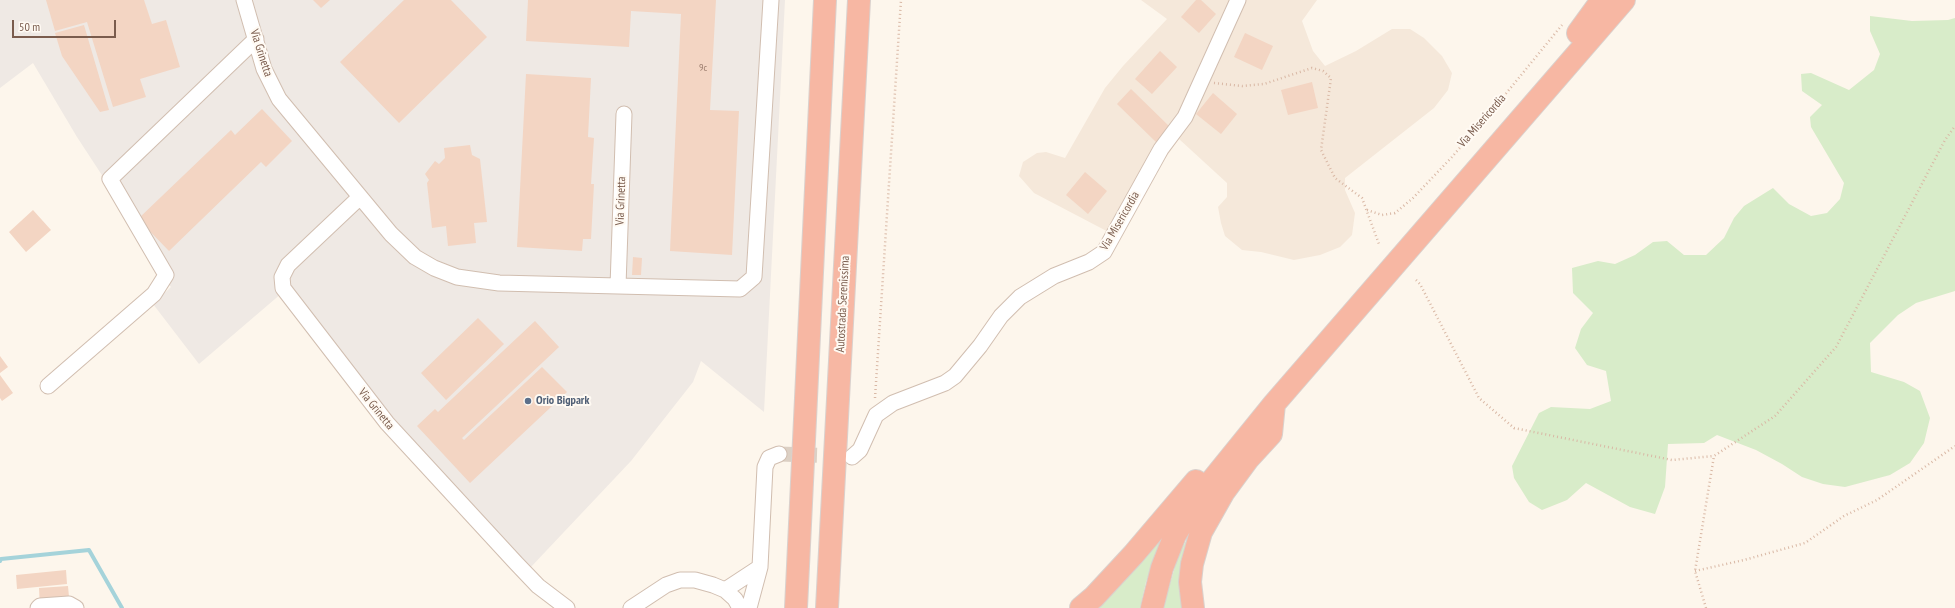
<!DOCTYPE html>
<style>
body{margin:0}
#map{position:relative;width:1955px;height:608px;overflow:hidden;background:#fdf6ec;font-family:"PT Sans Narrow",sans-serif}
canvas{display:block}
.scale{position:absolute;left:12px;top:20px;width:104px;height:18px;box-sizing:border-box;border:2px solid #7a5c4d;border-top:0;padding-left:5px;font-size:12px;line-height:14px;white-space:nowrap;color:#7a5c4d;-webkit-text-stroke:3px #fffaf3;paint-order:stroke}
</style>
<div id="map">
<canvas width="1955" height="608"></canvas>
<div class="scale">50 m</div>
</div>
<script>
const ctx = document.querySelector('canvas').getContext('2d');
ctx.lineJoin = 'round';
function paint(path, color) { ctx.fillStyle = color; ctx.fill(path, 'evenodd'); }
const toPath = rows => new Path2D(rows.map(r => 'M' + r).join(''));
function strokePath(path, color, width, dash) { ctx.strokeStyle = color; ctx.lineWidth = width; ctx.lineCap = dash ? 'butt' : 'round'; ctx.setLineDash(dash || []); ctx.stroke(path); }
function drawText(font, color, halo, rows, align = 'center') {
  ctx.font = font + ' "PT Sans Narrow",sans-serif'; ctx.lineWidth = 4; ctx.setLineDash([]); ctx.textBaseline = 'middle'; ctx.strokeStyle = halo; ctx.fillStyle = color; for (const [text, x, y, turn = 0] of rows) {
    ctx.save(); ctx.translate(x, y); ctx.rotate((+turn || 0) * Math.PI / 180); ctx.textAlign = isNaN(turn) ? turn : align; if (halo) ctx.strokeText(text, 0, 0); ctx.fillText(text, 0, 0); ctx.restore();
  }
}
const residential = toPath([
 [1141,0,1317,0,1302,21,1313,51,1325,66,1356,51,1392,29,1410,29,1424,38,1442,56,1452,73,1448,90,1434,108,1345,178,1345,190,1355,213,1352,235,1340,247,1320,255,1294,260,1261,252,1242,250,1225,236,1221,223,1218,207,1227,197,1227,183,1179,139,1140,194,1118,237,1034,193,1019,176,1023,162,1037,153,1046,152,1065,158,1105,88,1123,66,1167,19]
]);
const industrial = toPath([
 [0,0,785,0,764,412,701,361,693,382,631,461,530,568,393,419,289,287,199,364,153,304,171,287,151,265,111,189,77,137,33,63,0,88]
]);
const green = toPath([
 [1870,16,1912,21,1948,20,1955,18,1955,291,1916,303,1898,315,1870,343,1871,372,1904,382,1920,391,1930,418,1924,443,1910,463,1890,475,1845,487,1823,484,1802,477,1782,464,1756,450,1717,435,1704,443,1668,444,1665,487,1655,514,1630,507,1586,483,1567,500,1542,510,1529,502,1514,478,1512,466,1539,413,1551,407,1590,409,1611,401,1606,371,1587,365,1575,348,1581,329,1593,313,1573,293,1572,268,1598,261,1615,264,1635,255,1653,242,1667,241,1684,255,1706,255,1724,238,1734,218,1744,206,1773,188,1789,204,1811,216,1827,213,1840,199,1844,183,1811,127,1810,117,1822,105,1802,91,1801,74,1811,73,1849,90,1874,70,1880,54,1870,31],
 [1193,529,1187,608,1163,608,1179,553],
 [1165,532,1146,582,1140,608,1095,608]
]);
const stream = toPath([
 [0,561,1,559,89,550,122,608]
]);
const building = toPath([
 [46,0,144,0,152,24,166,20,180,67,140,79,146,97,113,107,87,22,55,31],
 [313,0,330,0,321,8],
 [404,0,451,0,487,37,399,123,340,62],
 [528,0,716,0,710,110,739,111,732,255,670,251,681,14,631,11,629,47,526,41],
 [1196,0,1201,0,1216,14,1199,33,1181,17],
 [84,25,109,110,100,112,62,56,55,33],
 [1245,33,1273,46,1262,70,1234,57],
 [1160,51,1177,67,1152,94,1135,79],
 [526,74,591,78,588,137,594,138,591,184,594,184,591,239,583,239,582,251,517,247],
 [1312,82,1318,108,1288,115,1281,90],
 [1131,89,1171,128,1157,143,1117,104],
 [1213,93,1237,114,1221,134,1196,114],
 [262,109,292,141,266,167,261,162,169,251,138,219,231,130,235,135],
 [470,145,472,155,480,159,487,222,474,223,476,243,448,246,446,226,432,228,427,183,429,180,425,174,435,161,439,164,445,158,444,148],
 [1085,172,1107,191,1088,214,1066,195],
 [33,210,51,230,26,252,9,232],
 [633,257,642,258,641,275,632,275],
 [478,318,504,344,446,400,421,373],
 [535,321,559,347,462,438,464,440,542,367,567,392,470,483,417,426,435,409,438,412],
 [0,356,8,367,0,373],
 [0,375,13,393,2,401,0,398],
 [66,570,67,584,17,589,16,575],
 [68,586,70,608,40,608,39,588]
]);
const minorTunnel = toPath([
 [779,454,844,456]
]);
const path = toPath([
 [1214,83,1242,86,1264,84,1312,68,1323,71,1331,78,1321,150,1335,178,1362,198,1379,244],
 [1367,210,1382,215,1395,213,1413,198,1452,157,1504,96,1562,25],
 [1416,280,1420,284,1479,398,1514,428,1672,460,1714,456],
 [875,398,901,0],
 [1695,571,1744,560,1805,543,1844,516,1877,500,1955,446],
 [1706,608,1695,571,1714,456,1775,416,1836,347,1945,140,1955,126]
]);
const minor = toPath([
 [244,0,264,69,279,99,391,234,415,257,434,268,457,277,499,283,618,286,624,114],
 [360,197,288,265,282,277,283,288,387,423,516,563,538,586,567,608],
 [618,286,740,289,754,277,771,0],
 [48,386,154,294,166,275,110,179,256,39],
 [852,457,860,450,876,415,893,403,945,383,955,376,980,346,1001,316,1020,297,1054,276,1089,262,1104,252,1161,149,1185,117,1238,0],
 [760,567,765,467,769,458,779,454],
 [725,590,760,567,749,608],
 [38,608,40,606,69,604,76,608],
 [631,608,666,585,680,580,695,580,713,585,725,590,735,599,740,608]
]);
const highway = toPath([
 [1578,33,1602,0],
 [796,608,825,0],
 [827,608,859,0],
 [1081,608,1094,597,1133,555,1196,481],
 [1152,608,1162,568,1175,535,1197,499,1274,404,1624,0],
 [1193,608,1190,582,1192,564,1201,532,1223,493,1248,459,1271,434,1274,404]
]);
const markers = [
 [528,401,4,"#5c6f8a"]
];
const numberNames = [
 ["9c",703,68]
];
const streetNames = [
 ["Via Grinetta",261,53,72],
 ["Via Misericordia",1482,121,-49],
 ["Via Grinetta",621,201,-88],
 ["Via Misericordia",1120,221,-60],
 ["Autostrada Serenissima",843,304,-87],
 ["Via Grinetta",376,409,51]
];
const serviceNames = [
 ["Orio Bigpark",536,401]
];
paint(residential, '#f5e8da');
paint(industrial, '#efe9e4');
paint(green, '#d8ecc9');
strokePath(stream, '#a5d3da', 4);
paint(building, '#f3d5c3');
strokePath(minorTunnel, '#dcd0c4', 15, [15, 8]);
strokePath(minor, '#d1beb0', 17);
strokePath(highway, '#dad1cd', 24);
strokePath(path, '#d9b8a5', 2.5, [1, 3]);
strokePath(minor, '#fff', 15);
strokePath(highway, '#f7b7a3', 22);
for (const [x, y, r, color] of markers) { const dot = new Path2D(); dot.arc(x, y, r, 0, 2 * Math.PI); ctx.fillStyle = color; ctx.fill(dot); strokePath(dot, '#fffaf3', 1.5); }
drawText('10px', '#987a6a', null, numberNames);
drawText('12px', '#7a5c4d', '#fffaf3', streetNames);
drawText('bold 12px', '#4e5e75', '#fffaf3', serviceNames, 'left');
</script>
